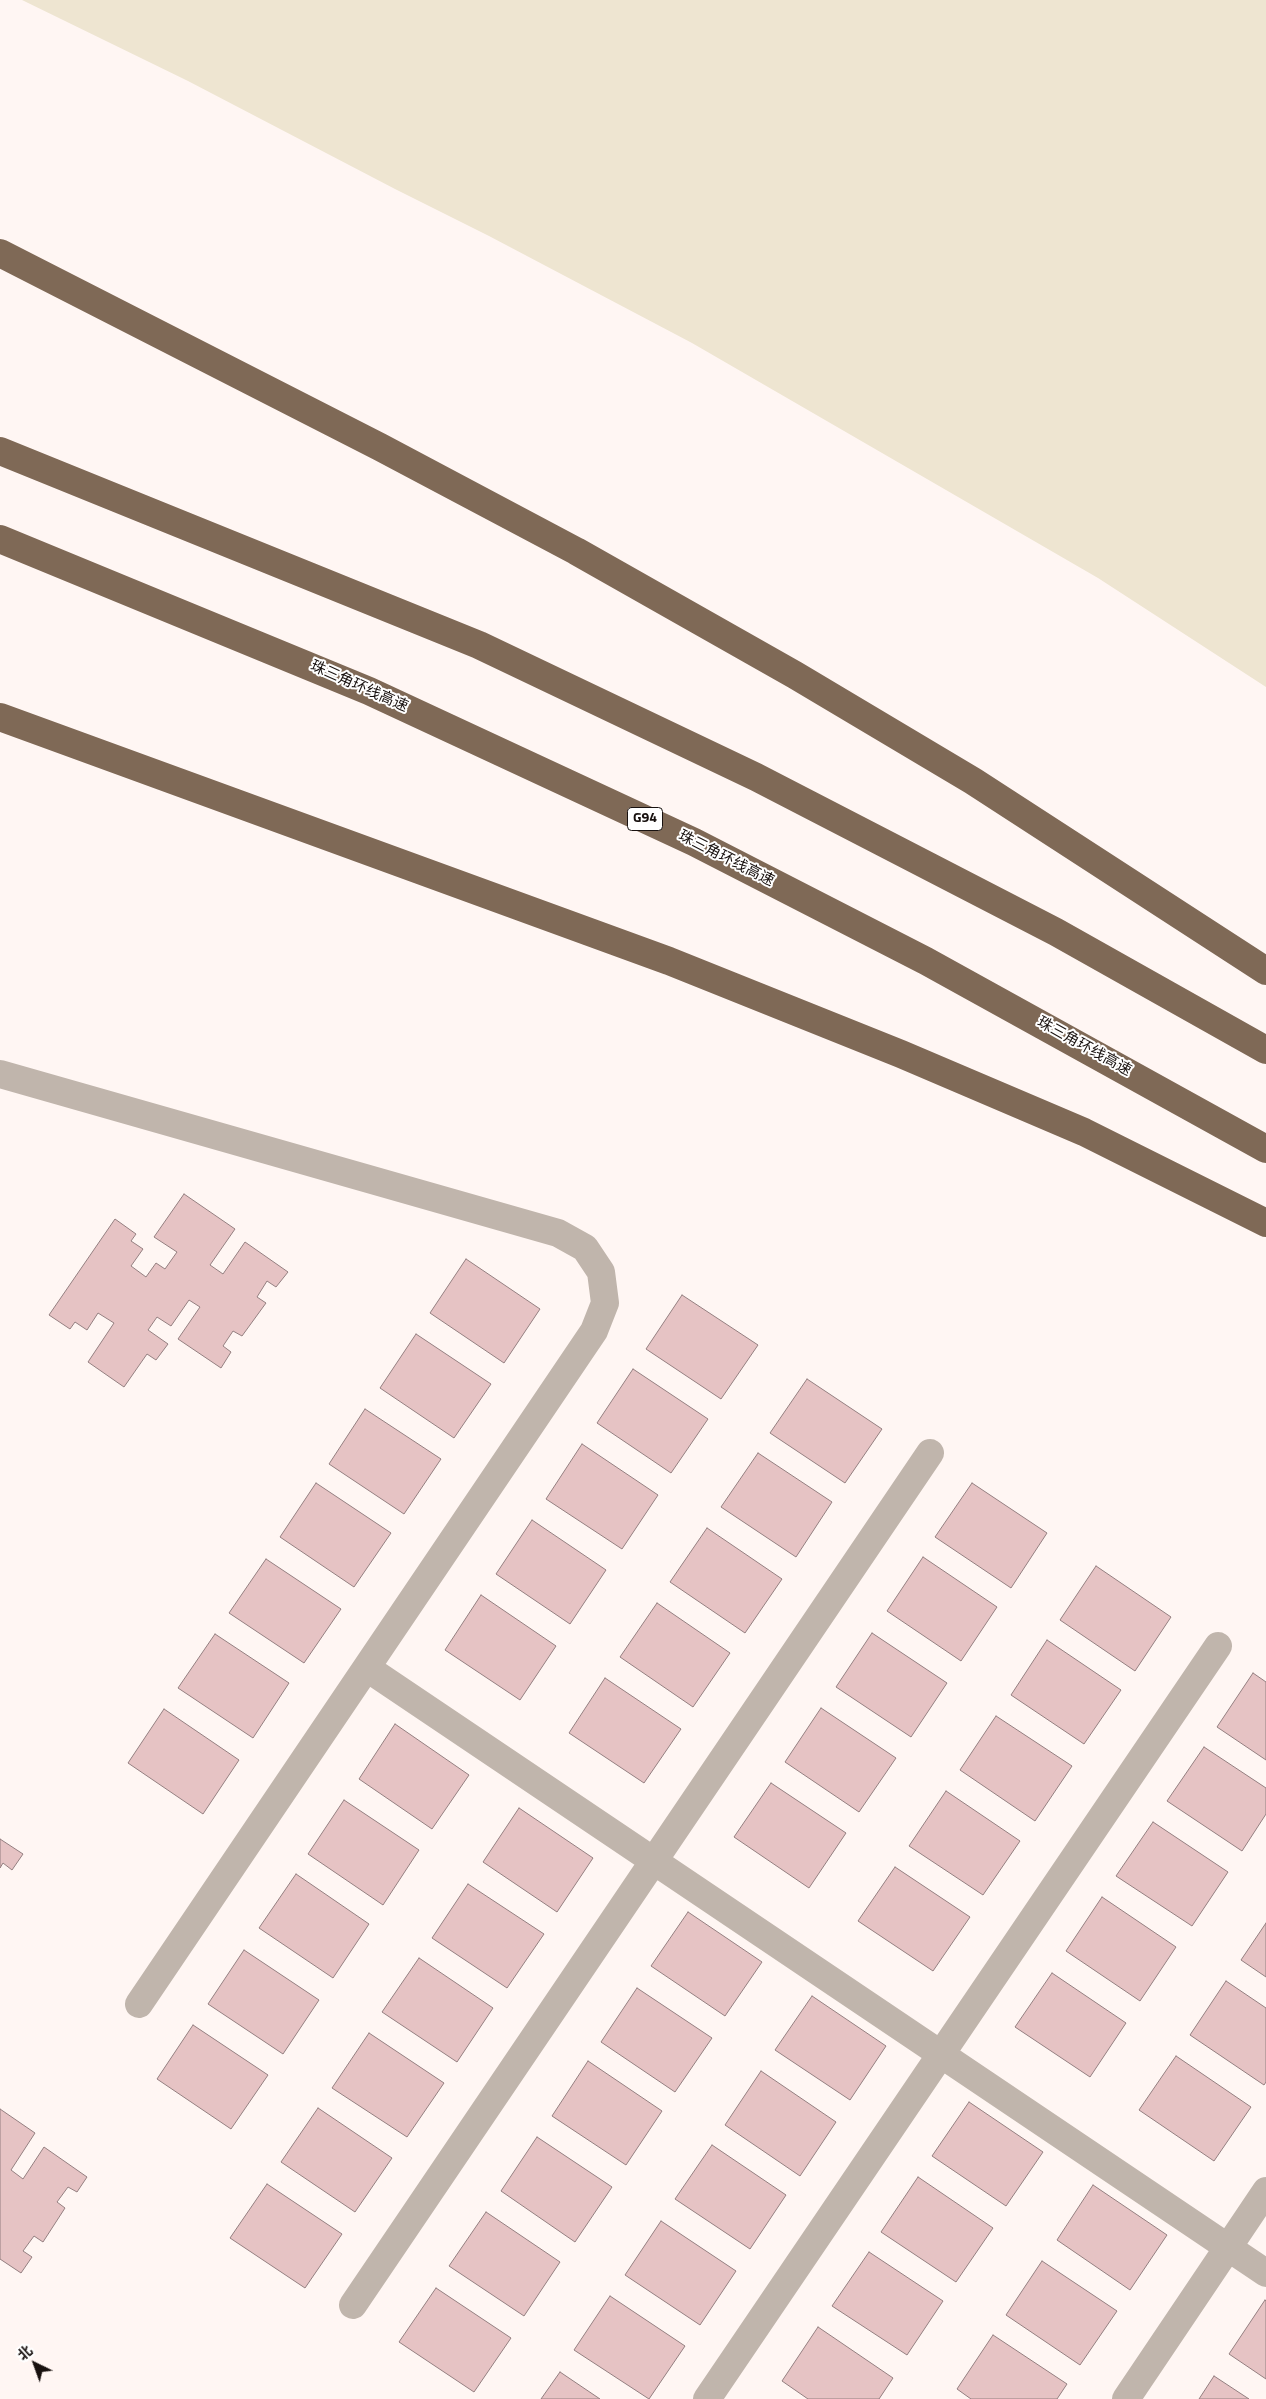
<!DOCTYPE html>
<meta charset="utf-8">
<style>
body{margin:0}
#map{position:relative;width:1266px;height:2399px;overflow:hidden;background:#fff6f3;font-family:"Titillium Web","Noto Sans SC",sans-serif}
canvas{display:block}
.north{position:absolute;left:10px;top:2339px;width:50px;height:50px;-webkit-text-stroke:4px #fff;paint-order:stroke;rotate:318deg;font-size:14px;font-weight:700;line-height:20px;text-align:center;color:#18110f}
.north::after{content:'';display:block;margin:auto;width:18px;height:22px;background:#18110f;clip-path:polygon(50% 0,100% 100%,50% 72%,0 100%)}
</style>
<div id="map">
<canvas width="1266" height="2399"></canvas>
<div class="north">北</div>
</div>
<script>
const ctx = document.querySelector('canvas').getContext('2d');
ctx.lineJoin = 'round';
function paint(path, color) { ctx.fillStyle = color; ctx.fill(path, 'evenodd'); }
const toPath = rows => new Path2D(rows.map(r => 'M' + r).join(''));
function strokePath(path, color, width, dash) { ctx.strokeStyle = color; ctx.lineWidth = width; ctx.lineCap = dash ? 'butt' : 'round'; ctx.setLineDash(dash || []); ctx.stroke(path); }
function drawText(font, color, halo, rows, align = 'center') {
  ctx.font = font + ' "Titillium Web","Noto Sans SC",sans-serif'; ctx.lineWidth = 4; ctx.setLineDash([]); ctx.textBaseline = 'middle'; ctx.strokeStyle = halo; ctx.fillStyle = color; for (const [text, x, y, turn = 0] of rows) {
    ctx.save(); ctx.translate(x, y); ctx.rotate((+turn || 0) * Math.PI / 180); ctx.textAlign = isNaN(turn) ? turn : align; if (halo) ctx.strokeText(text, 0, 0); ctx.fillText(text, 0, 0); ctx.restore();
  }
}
const green = toPath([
 [22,0,1266,0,1266,687,1098,578,692,343,489,236,395,189,188,81]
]);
const building = toPath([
 [184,1194,235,1229,210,1265,223,1274,245,1242,288,1272,276,1287,267,1281,257,1297,266,1303,242,1336,233,1331,223,1346,231,1352,221,1368,178,1339,200,1307,189,1300,171,1326,157,1317,148,1330,168,1344,156,1360,147,1354,124,1387,88,1362,114,1323,98,1313,87,1330,75,1322,70,1329,49,1315,115,1219,136,1234,131,1241,143,1249,131,1266,146,1277,156,1263,165,1269,177,1252,154,1237,184,1194],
 [466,1259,540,1309,504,1363,430,1313,466,1259],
 [682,1295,758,1345,721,1399,646,1349,682,1295],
 [416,1334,491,1384,454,1438,380,1388,416,1334],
 [633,1369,708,1419,671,1473,597,1423,633,1369],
 [807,1379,882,1429,845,1483,770,1433,807,1379],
 [365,1409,441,1459,404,1514,329,1464,365,1409],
 [582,1444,658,1495,622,1549,546,1499,582,1444],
 [758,1453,832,1502,796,1557,721,1507,758,1453],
 [316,1483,391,1533,354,1587,280,1537,316,1483],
 [972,1483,1047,1533,1011,1588,935,1537,972,1483],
 [532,1520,606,1570,570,1624,496,1574,532,1520],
 [707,1528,782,1579,745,1633,670,1582,707,1528],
 [923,1557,997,1607,961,1661,887,1611,923,1557],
 [266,1559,341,1609,304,1663,229,1613,266,1559],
 [1096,1566,1171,1617,1135,1671,1060,1620,1096,1566],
 [481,1595,556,1646,520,1700,445,1650,481,1595],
 [657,1603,730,1653,693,1707,620,1657,657,1603],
 [872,1633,947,1683,911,1737,836,1687,872,1633],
 [215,1634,289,1683,253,1738,178,1688,215,1634],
 [1047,1640,1121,1690,1084,1744,1011,1695,1047,1640],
 [1253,1673,1266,1682,1266,1760,1217,1727,1253,1673],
 [605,1678,681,1729,644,1783,569,1733,605,1678],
 [821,1708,896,1758,859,1812,785,1762,821,1708],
 [164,1709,239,1760,203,1814,128,1763,164,1709],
 [996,1716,1072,1766,1035,1821,960,1770,996,1716],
 [395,1724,469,1775,432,1829,359,1779,395,1724],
 [1204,1747,1266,1788,1266,1814,1242,1851,1167,1801,1204,1747],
 [771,1783,846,1833,809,1888,734,1837,771,1783],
 [946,1791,1020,1841,983,1895,909,1846,946,1791],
 [344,1800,419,1850,383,1905,308,1854,344,1800],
 [519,1808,593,1858,557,1912,483,1862,519,1808],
 [1153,1822,1228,1872,1192,1926,1116,1876,1153,1822],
 [0,1839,23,1854,12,1870,3,1863,0,1868,0,1839],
 [895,1867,970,1917,933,1971,858,1921,895,1867],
 [296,1874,369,1924,333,1978,259,1928,296,1874],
 [468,1884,544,1934,507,1988,432,1938,468,1884],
 [1102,1897,1176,1947,1140,2001,1066,1951,1102,1897],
 [688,1912,762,1962,725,2016,651,1966,688,1912],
 [1266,1923,1266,1977,1241,1960,1266,1923],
 [244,1950,319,2000,283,2054,208,2004,244,1950],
 [419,1958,493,2008,457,2062,382,2012,419,1958],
 [1052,1973,1126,2023,1090,2077,1015,2027,1052,1973],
 [1226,1981,1266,2008,1266,2082,1264,2085,1190,2035,1226,1981],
 [637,1988,712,2038,675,2092,601,2042,637,1988],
 [812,1996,886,2046,850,2100,775,2050,812,1996],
 [193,2025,268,2075,231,2129,157,2079,193,2025],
 [369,2033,444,2083,407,2137,332,2088,369,2033],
 [1176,2056,1251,2107,1214,2161,1139,2110,1176,2056],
 [588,2061,662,2111,626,2165,552,2116,588,2061],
 [761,2071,836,2122,800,2176,725,2125,761,2071],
 [969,2102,1043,2152,1006,2206,932,2156,969,2102],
 [318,2108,392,2158,355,2212,281,2162,318,2108],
 [0,2109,35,2133,11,2170,23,2179,44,2147,87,2177,77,2192,68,2187,57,2202,65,2208,43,2242,34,2236,23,2251,32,2257,21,2273,0,2259,0,2109],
 [537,2137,612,2187,575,2242,501,2191,537,2137],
 [712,2145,786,2195,750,2249,675,2199,712,2145],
 [918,2177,993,2228,956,2282,881,2232,918,2177],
 [267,2184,342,2234,305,2288,230,2238,267,2184],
 [1093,2185,1167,2235,1130,2290,1057,2240,1093,2185],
 [486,2212,560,2262,524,2316,449,2266,486,2212],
 [661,2221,736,2271,700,2325,625,2275,661,2221],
 [869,2252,943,2301,907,2355,832,2306,869,2252],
 [1042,2261,1117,2311,1080,2365,1006,2315,1042,2261],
 [436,2288,511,2338,474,2392,399,2342,436,2288],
 [610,2296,685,2346,649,2399,574,2350,610,2296],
 [1265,2300,1266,2301,1266,2379,1229,2354,1265,2300],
 [818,2327,893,2378,879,2399,808,2399,782,2381,818,2327],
 [993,2335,1067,2384,1057,2399,971,2399,957,2389,993,2335],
 [560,2372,600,2399,541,2399,560,2372],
 [1214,2376,1249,2399,1199,2399,1214,2376]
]);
const minor = toPath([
 [0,1074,558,1233,585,1248,601,1272,605,1303,594,1331,139,2004],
 [367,1668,1266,2273],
 [353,2305,930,1453],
 [707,2399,1218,1646],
 [1126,2399,1266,2191]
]);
const highway = toPath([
 [0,253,380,447,576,551,795,675,973,781,1266,971],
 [0,451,479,645,756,777,1056,932,1266,1050],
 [0,539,369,691,694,842,926,961,1266,1149],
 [0,717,669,961,901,1054,1084,1132,1266,1223]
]);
const shields = [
 [645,819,35]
];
const shieldNames = [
 ["G94",645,819]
];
const streetNames = [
 ["珠三角环线高速",359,687,24],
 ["珠三角环线高速",726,859,27],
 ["珠三角环线高速",1084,1047,29]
];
paint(green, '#eee5d1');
paint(building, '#e6c3c4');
strokePath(building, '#947f80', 1);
strokePath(minor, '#c0b5ac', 28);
strokePath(highway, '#7f6956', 28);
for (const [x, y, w] of shields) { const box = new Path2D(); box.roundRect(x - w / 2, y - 11.5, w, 23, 4); ctx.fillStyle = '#fff'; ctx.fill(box); strokePath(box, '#18110f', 1); }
drawText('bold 14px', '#18110f', null, shieldNames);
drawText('15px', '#18110f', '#fff', streetNames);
</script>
